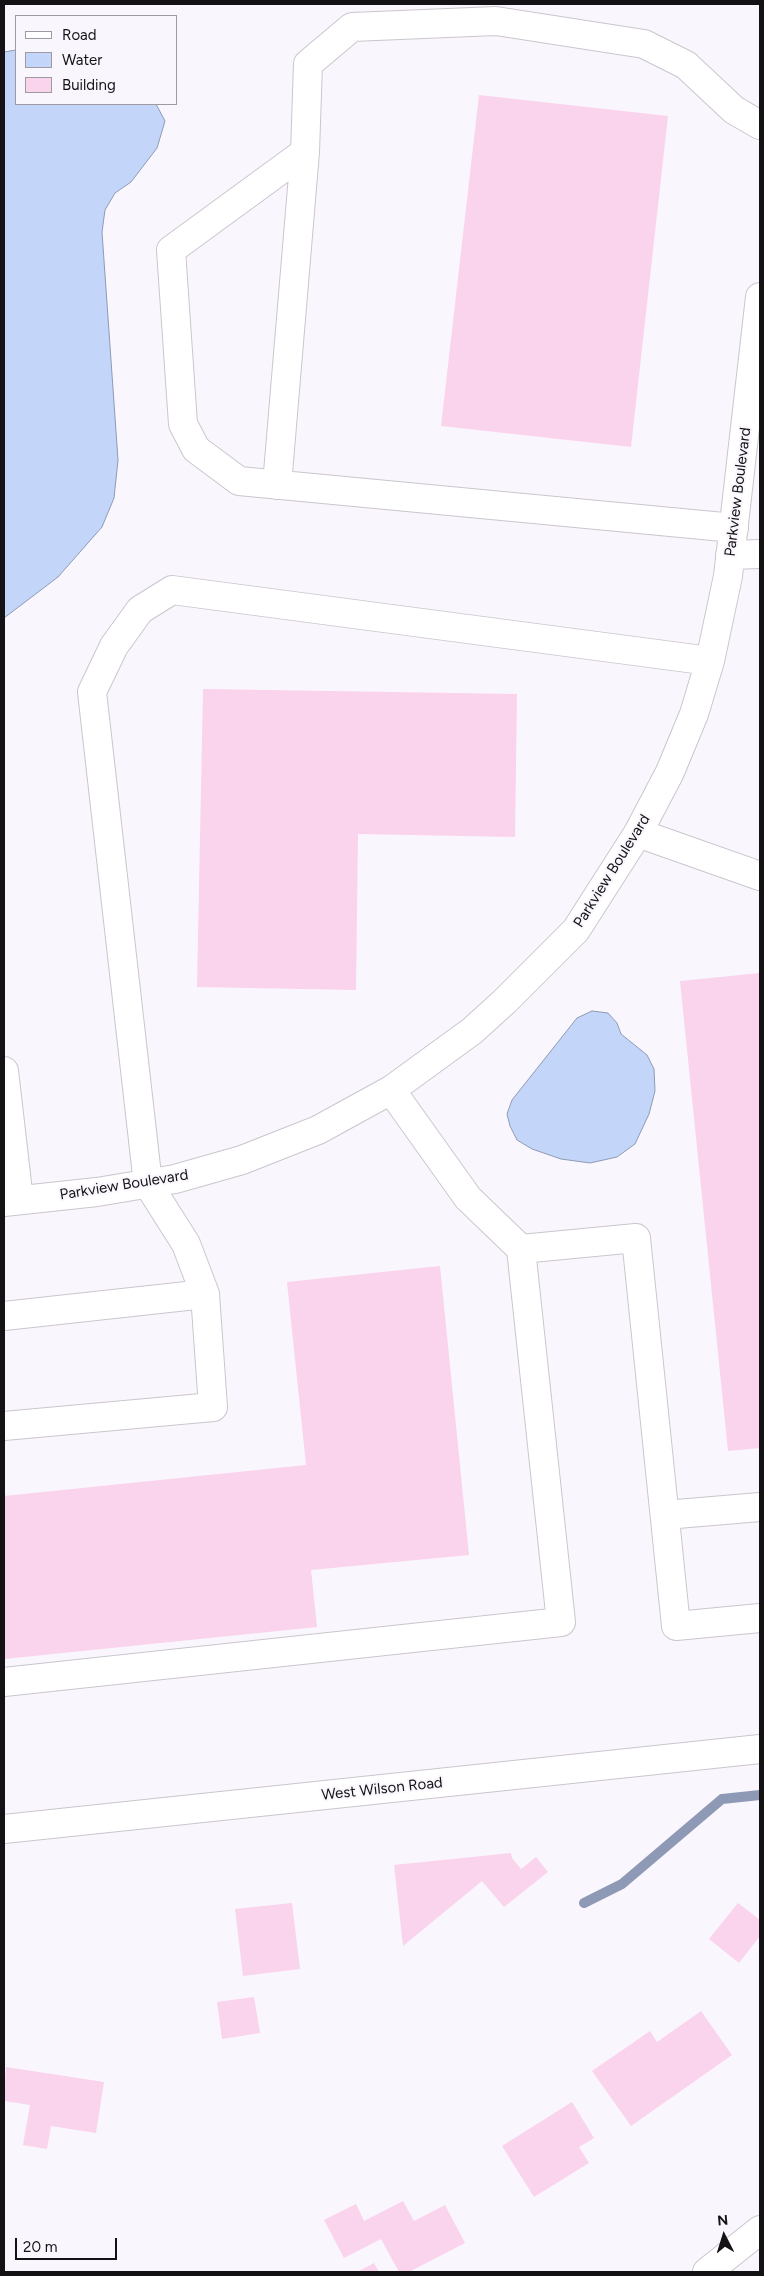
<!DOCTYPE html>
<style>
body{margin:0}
#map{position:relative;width:764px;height:2276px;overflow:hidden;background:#faf6fd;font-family:Figtree,sans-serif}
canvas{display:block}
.frame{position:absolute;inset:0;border:5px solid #141215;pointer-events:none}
.legend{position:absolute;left:15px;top:15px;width:162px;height:90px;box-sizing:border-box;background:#faf6fd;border:1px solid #9e9ba0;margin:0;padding:6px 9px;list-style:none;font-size:15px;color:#141215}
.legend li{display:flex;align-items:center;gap:10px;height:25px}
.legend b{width:25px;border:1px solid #9e9ba0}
.north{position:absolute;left:699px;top:2211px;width:50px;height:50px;-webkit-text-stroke:4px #faf6fd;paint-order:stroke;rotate:355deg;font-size:14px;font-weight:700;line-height:20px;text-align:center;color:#141215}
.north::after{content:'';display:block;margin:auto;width:18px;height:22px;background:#141215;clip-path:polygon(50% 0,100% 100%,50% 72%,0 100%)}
.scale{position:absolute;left:15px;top:2238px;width:102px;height:22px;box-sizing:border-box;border:2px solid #141215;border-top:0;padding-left:6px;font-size:15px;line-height:18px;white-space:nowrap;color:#141215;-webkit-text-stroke:4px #faf6fd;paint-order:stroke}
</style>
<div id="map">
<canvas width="764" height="2276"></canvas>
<div class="frame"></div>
<ul class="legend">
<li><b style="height:6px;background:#fff"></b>Road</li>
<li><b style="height:14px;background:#c3d5f9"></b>Water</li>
<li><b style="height:14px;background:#fad3ed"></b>Building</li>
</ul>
<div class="north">N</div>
<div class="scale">20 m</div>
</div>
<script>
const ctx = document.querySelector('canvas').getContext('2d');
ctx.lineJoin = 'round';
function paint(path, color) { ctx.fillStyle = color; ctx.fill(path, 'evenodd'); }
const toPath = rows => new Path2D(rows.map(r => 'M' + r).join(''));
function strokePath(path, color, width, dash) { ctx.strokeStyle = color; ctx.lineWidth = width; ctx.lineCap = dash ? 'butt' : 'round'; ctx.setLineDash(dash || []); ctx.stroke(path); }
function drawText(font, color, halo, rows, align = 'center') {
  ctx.font = font + ' Figtree,sans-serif'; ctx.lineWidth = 4; ctx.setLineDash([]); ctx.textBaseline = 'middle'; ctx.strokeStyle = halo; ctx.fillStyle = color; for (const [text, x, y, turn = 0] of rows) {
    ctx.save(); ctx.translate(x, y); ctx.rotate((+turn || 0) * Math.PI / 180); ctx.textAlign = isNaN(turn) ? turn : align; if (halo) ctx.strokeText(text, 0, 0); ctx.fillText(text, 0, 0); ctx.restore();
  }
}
const water = toPath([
 [16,50,16,104,156,104,165,121,157,148,131,182,115,193,105,210,102,232,118,460,114,498,102,527,58,577,4,618,4,52,16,50],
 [592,1011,608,1013,617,1023,621,1034,647,1055,654,1069,655,1091,649,1114,635,1144,617,1157,590,1163,561,1159,532,1149,517,1140,510,1126,507,1114,512,1100,577,1018,592,1011]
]);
const stream = toPath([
 [584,1903,622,1884,722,1799,760,1795]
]);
const building = toPath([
 [479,95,668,116,631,447,441,426],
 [203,689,517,694,515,837,358,834,356,990,197,987],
 [760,973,760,1448,728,1451,680,981],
 [440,1266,469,1555,311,1570,317,1627,4,1659,4,1496,306,1465,287,1282],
 [511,1853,512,1858,521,1869,536,1857,548,1872,504,1907,482,1881,403,1946,394,1865],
 [292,1903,300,1969,243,1976,235,1909],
 [738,1903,760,1920,760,1936,739,1963,709,1939],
 [254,1997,260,2033,222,2039,217,2002],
 [701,2011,732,2055,631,2126,592,2071,650,2031,657,2042],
 [6,2067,104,2082,96,2133,51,2126,47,2149,23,2145,30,2105,4,2101],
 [572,2102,594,2138,579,2147,589,2163,534,2197,502,2146],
 [403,2201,414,2221,445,2205,465,2243,409,2272,399,2272,381,2239,344,2258,324,2220,356,2204,364,2221],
 [374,2263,379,2272,357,2272]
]);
const minor = toPath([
 [277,485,305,152],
 [734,528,239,481,196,449,183,424,171,250,305,152,308,64,352,27,496,21,644,44,686,65,734,110,760,125],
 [730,555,760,554],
 [638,833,760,876],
 [4,1071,19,1200],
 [4,1202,97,1192,175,1179,242,1160,318,1130,391,1090,472,1031,504,1002,576,930,638,833,670,772,694,714,710,661,728,576,760,297],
 [521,1249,636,1238,676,1626,760,1618],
 [4,1316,205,1294],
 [4,1426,213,1407,205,1294,186,1244,148,1184,92,692,114,646,140,610,172,590,710,661],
 [665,1515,760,1507],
 [4,1682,561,1622,521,1249,468,1198,391,1090],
 [4,1829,760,1749]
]);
const major = toPath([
 [707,2272,760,2230]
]);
const streetNames = [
 ["Parkview Boulevard",738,492,-83],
 ["Parkview Boulevard",612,871,-58],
 ["Parkview Boulevard",124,1185,-9],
 ["West Wilson Road",382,1789,-6]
];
paint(water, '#c3d5f9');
strokePath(water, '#8e9ab5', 1);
strokePath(stream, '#8e9ab5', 10);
paint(building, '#fad3ed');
strokePath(minor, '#cbc6cd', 30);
strokePath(major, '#cbc6cd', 30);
strokePath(minor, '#fff', 28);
strokePath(major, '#fff', 28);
drawText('15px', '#141215', '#faf6fd', streetNames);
</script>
